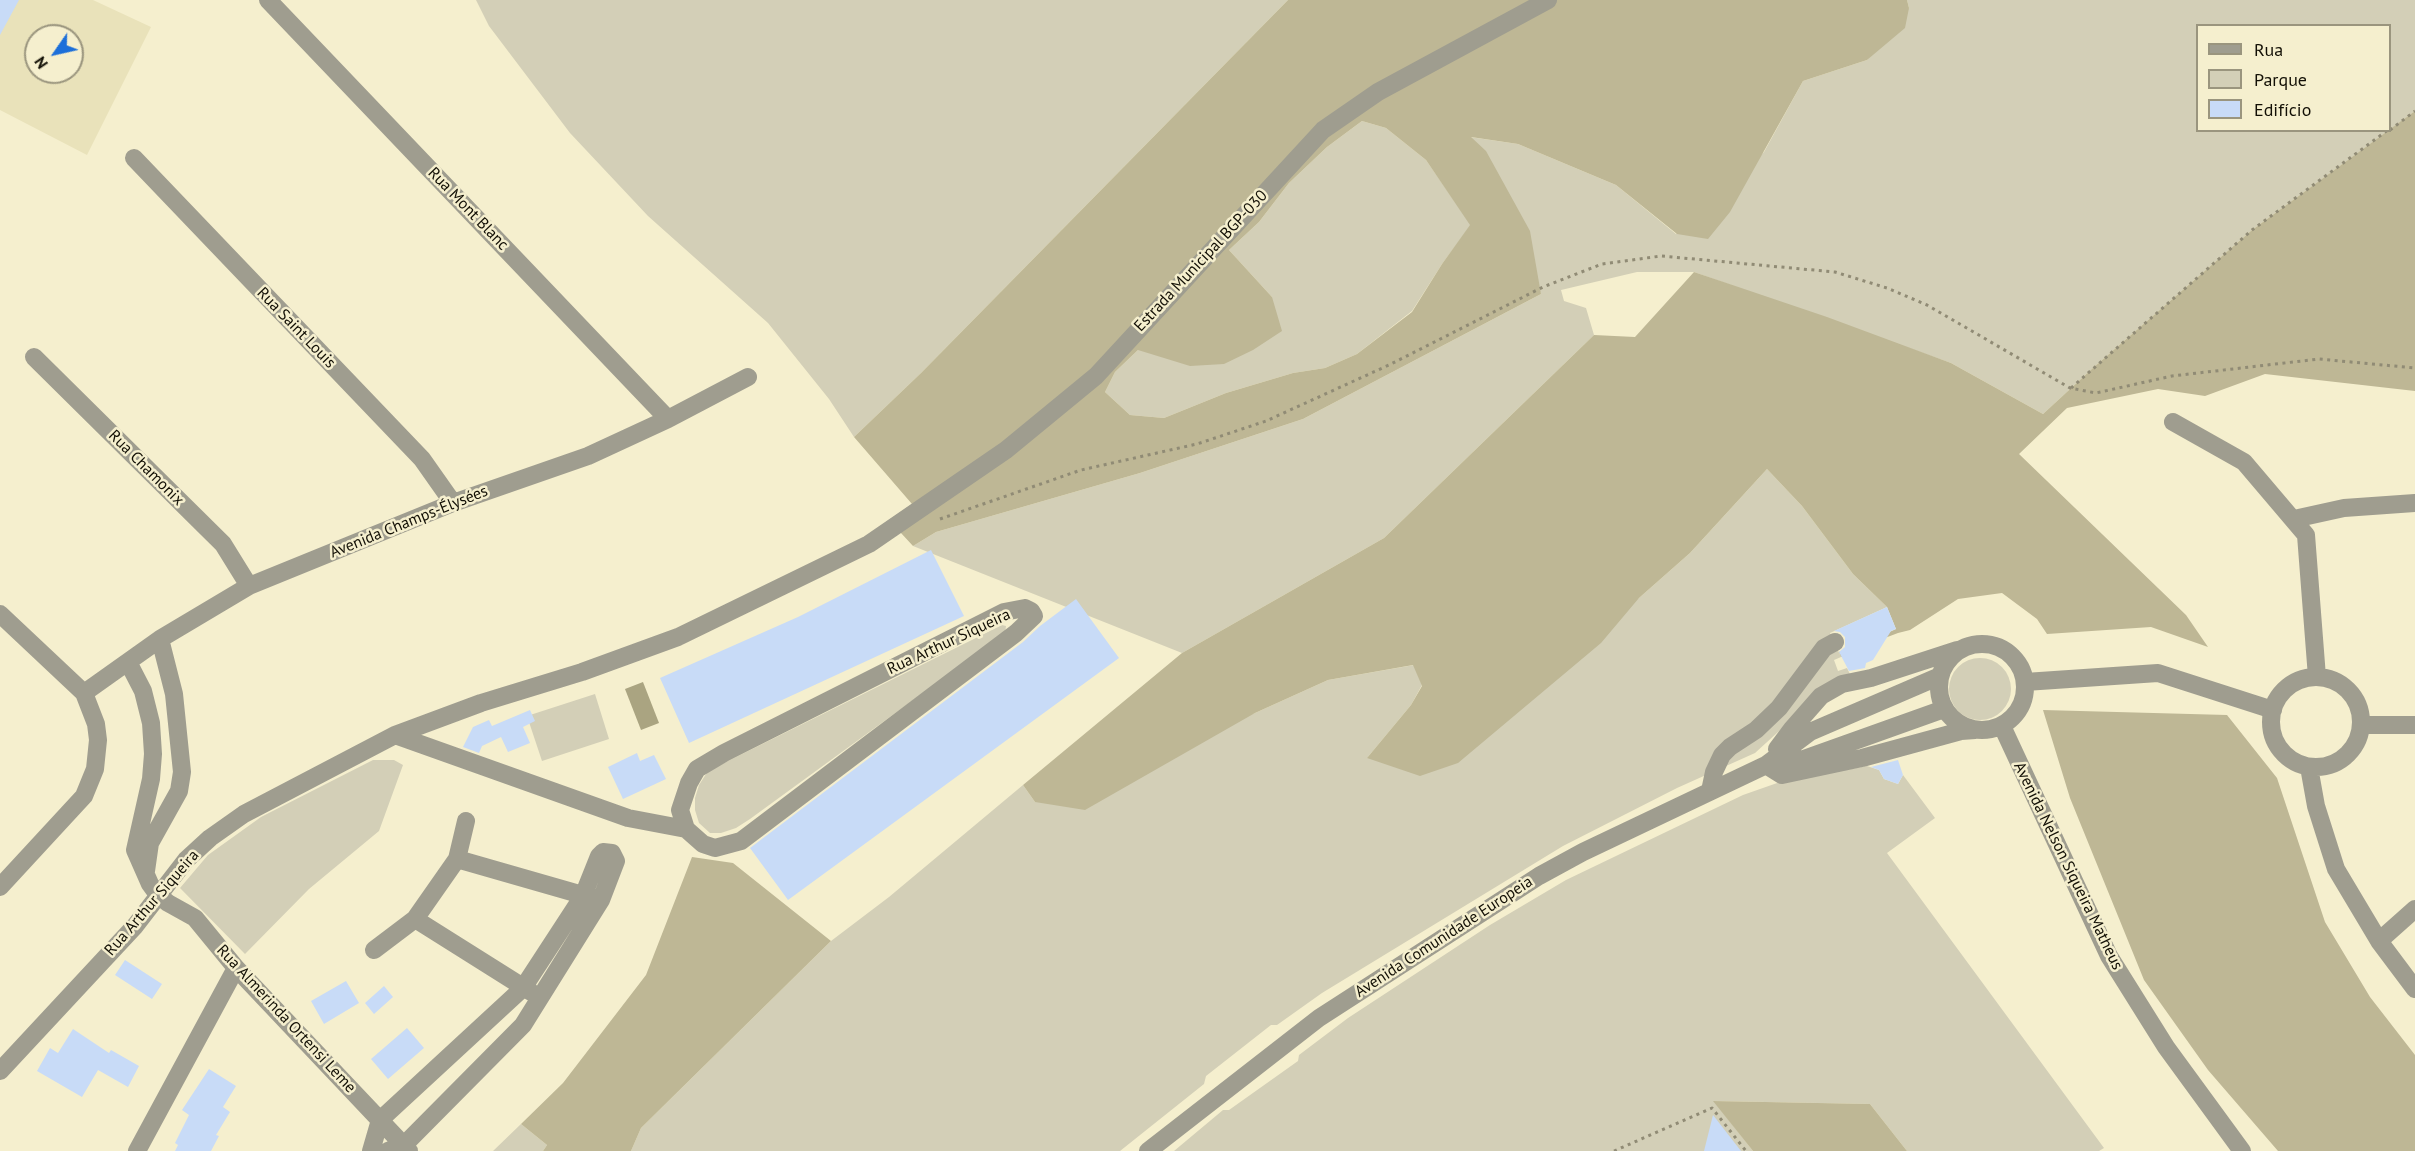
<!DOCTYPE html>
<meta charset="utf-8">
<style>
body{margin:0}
#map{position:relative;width:2415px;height:1151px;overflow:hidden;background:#f5efce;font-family:"PT Sans",sans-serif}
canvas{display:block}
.legend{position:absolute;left:2196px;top:24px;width:195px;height:108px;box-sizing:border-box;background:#f5efce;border:2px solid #9a957e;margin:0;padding:8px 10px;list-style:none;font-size:18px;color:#120f05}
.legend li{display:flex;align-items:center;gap:12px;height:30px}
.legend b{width:30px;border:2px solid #9a957e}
.north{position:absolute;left:24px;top:24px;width:60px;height:60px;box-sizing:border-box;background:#f5efce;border:2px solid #9a957e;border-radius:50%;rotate:236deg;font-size:16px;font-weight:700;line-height:24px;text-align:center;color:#120f05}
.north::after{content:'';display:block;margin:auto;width:21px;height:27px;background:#1c6fd9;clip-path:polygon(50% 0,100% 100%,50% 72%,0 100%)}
</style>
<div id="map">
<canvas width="2415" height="1151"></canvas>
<ul class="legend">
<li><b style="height:8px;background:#9f9d8f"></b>Rua</li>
<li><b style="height:16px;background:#d3cfb7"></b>Parque</li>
<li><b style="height:16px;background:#c8dbf7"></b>Edifício</li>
</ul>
<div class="north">N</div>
</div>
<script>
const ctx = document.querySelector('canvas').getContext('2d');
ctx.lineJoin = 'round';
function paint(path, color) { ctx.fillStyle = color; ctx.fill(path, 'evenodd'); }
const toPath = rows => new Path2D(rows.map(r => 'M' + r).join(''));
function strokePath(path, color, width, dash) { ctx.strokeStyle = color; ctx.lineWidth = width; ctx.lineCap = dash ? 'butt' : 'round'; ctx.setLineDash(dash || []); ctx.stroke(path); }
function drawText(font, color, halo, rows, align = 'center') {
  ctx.font = font + ' "PT Sans",sans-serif'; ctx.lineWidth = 5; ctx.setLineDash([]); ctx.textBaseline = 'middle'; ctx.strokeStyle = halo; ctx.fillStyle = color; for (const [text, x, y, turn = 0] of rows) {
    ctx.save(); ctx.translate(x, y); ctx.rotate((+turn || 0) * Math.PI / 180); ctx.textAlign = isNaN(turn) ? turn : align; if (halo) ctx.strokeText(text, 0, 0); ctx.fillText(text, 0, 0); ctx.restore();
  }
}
const built = toPath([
 [0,0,93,0,151,27,87,155,0,110],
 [36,36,72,36,72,72,36,72]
]);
const green = toPath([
 [476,0,1288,0,921,373,854,437,829,399,768,323,648,216,570,133,489,26],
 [1907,0,2415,0,2415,111,2390,130,2390,26,2198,26,2198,130,2388,131,2252,230,2094,367,2043,414,1951,363,1694,272,1637,272,1561,290,1564,301,1586,308,1594,335,1384,538,1182,653,913,546,936,532,1140,473,1303,419,1541,294,1470,137,1518,144,1616,185,1676,234,1764,152,1803,81,1867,60,1909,8],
 [1362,121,1386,128,1426,160,1471,225,1442,264,1412,311,1357,354,1325,368,1293,373,1226,393,1164,418,1130,415,1105,392,1115,372,1138,350,1272,297,1229,250,1259,222,1289,183,1327,147],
 [1767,469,1802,506,1853,574,1887,607,1830,633,1841,657,1834,660,1838,671,1847,668,1850,674,1789,722,1755,753,1677,788,1563,846,1322,993,1277,1025,1271,1025,1206,1076,1204,1084,1120,1151,631,1151,641,1128,831,941,889,897,1023,785,1035,802,1255,713,1328,680,1414,665,1422,685,1411,705,1367,758,1639,598,1690,553],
 [1002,625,1006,626,1005,633,750,819,736,828,721,833,710,833,699,823,695,810,695,798,699,785,708,771],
 '1949 689a31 31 0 1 1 62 0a31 31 0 1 1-62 0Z',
 [595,694,609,739,542,761,527,716],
 [373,760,394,760,403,765,379,831,309,889,245,954,180,888,208,855,261,817],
 [1867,766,1879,770,1884,779,1898,784,1903,775,1935,818,1887,853,2104,1148,2099,1151,1907,1151,1870,1104,1714,1101,1753,1151,1174,1151,1223,1110,1229,1110,1298,1061,1299,1055,1348,1018,1490,925,1566,880,1743,795,1780,782],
 [521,1124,547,1145,543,1151,493,1151]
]);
const forest = toPath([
 [1288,0,1907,0,1909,8,1905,28,1867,60,1803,81,1730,212,1708,239,1677,234,1616,185,1518,144,1471,137,1486,151,1530,231,1541,294,1303,419,1140,473,936,532,913,546,889,520,912,504,854,437,921,373],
 [1362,121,1386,128,1426,160,1470,225,1442,264,1412,312,1357,354,1325,368,1293,373,1226,393,1164,418,1130,415,1105,392,1115,372,1138,350,1190,366,1224,364,1253,350,1282,331,1272,297,1229,250,1259,222,1289,183,1327,147],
 [2415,111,2415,391,2265,374,2205,396,2158,389,2067,408,2019,454,2186,615,2208,647,2151,627,2047,634,2037,619,2002,593,1958,599,1910,630,1898,633,1861,647,1861,649,1841,657,1839,652,1881,630,1883,635,1896,629,1887,607,1853,574,1802,506,1767,469,1690,553,1639,598,1601,643,1458,763,1420,776,1367,758,1411,705,1422,686,1413,665,1328,680,1255,713,1085,810,1035,802,1023,785,1182,653,1384,538,1594,335,1635,337,1694,272,1827,317,1951,363,2043,414,2094,367,2252,230],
 [2043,710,2227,715,2277,778,2325,922,2370,997,2415,1055,2415,1151,2278,1151,2208,1070,2144,980,2070,798],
 [692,857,733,863,831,941,641,1128,631,1151,543,1151,547,1145,521,1124,563,1083,646,975],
 [1713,1101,1870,1104,1907,1151,1753,1151]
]);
const water = toPath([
 [643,682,659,723,641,730,625,689]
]);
const building = toPath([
 [0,0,19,0,0,35],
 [931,550,964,616,689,743,660,678,798,617],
 [1076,599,1119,658,788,900,750,848,1023,642,1040,626],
 [1887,607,1896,629,1891,631,1873,660,1866,663,1865,668,1849,671,1839,652,1845,647,1845,637,1840,632,1834,631],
 [530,710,535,721,523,727,530,743,508,752,501,737,482,746,479,753,463,747,473,727,489,720,492,726],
 [637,753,640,761,654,755,666,779,623,799,608,767],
 [1898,760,1903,775,1898,784,1884,779,1879,770,1871,767],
 [125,960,162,984,152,999,115,975],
 [346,981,359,1003,324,1024,311,1001],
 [384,986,393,997,374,1014,365,1003],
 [407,1028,424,1048,388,1079,371,1059],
 [73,1029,109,1053,111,1050,139,1066,128,1087,98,1070,82,1097,37,1071,50,1048,58,1053],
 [209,1069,236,1086,223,1107,230,1112,216,1135,219,1136,211,1151,175,1151,178,1145,175,1143,189,1115,182,1110],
 [1713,1115,1741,1151,1704,1151]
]);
const path = toPath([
 [2390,130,2415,111],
 [2071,388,2252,230,2388,130],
 [940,519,1081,470,1197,444,1266,421,1389,365,1543,287,1602,264,1661,256,1835,272,1887,288,1927,305,2070,388,2096,393,2172,376,2319,359,2415,368],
 [1614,1151,1712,1108,1746,1151]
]);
const minor = toPath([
 [268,0,668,419],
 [134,158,422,459,453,503],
 [34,357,223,544,249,586],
 [2173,422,2244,462,2306,535,2317,677],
 [2294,519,2344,508,2415,503],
 [1025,608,1031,611,1034,616,1016,633,741,841,715,848,703,844,686,829,680,810,689,783,697,769,724,753,1004,612,1025,608],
 [0,614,84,693,96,724,98,740,95,769,84,796,0,887],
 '1939 687a43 43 0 1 1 86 0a43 43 0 1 1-86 0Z',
 [128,662,143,691,151,723,153,754,151,779,135,850,150,884,158,895,168,903,195,918,236,968,409,1151],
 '2271 722a45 45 0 1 1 90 0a45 45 0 1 1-90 0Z',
 [2025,682,2158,673,2273,710],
 [84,693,160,639,249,586,453,503,588,456,668,419,748,377],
 [2362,725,2415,725],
 [2002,726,2109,956,2166,1047,2242,1151],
 [395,735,628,818,686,829],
 [1777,749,1792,729,1821,696,1842,684,1871,678,1957,650],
 [1788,761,1804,759,1944,709],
 [1766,765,1782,775,1862,758,1961,731,1975,730],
 [2309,767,2316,806,2336,869,2379,941,2415,989],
 [1710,791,1714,772,1722,755,1730,747,1756,730,1779,708,1824,648,1835,642],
 [457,859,593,898],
 [146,871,150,843,179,791,182,772,174,694,160,639],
 [415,919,531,992],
 [2379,941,2415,909],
 [374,950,415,919,457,859,466,821],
 [0,1071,135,926,186,860,210,838,244,814,395,735,481,703,582,672,678,637,869,544,1006,450,1096,376,1323,130,1378,92,1548,0],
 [137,1151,236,968],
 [371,1151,380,1120,523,988,583,896,599,856,603,852,612,853,616,861,601,900,523,1025,404,1145,388,1151],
 [1148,1151,1319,1018,1539,876,1583,852,1766,765,1810,732,1940,676]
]);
const streetNames = [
 ["Rua Mont Blanc",468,209,46],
 ["Estrada Municipal BGP-030",1201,261,-47],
 ["Rua Saint Louis",296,328,46],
 ["Rua Chamonix",146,468,45],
 ["Avenida Champs-Élysées",409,522,-22],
 ["Rua Arthur Siqueira",949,642,-25],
 ["Avenida Nelson Siqueira Matheus",2068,866,64],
 ["Rua Arthur Siqueira",152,903,-49],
 ["Avenida Comunidade Europeia",1444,937,-33],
 ["Rua Almerinda Ortensi Leme",286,1019,47]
];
paint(built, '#e9e2ba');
paint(green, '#d3cfb7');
paint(forest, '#beb795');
paint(water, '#aaa481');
paint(building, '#c8dbf7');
strokePath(path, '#908b75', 3, [3, 4.5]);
strokePath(minor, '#9f9d8f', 18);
drawText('16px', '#120f05', '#f5efce', streetNames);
</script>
